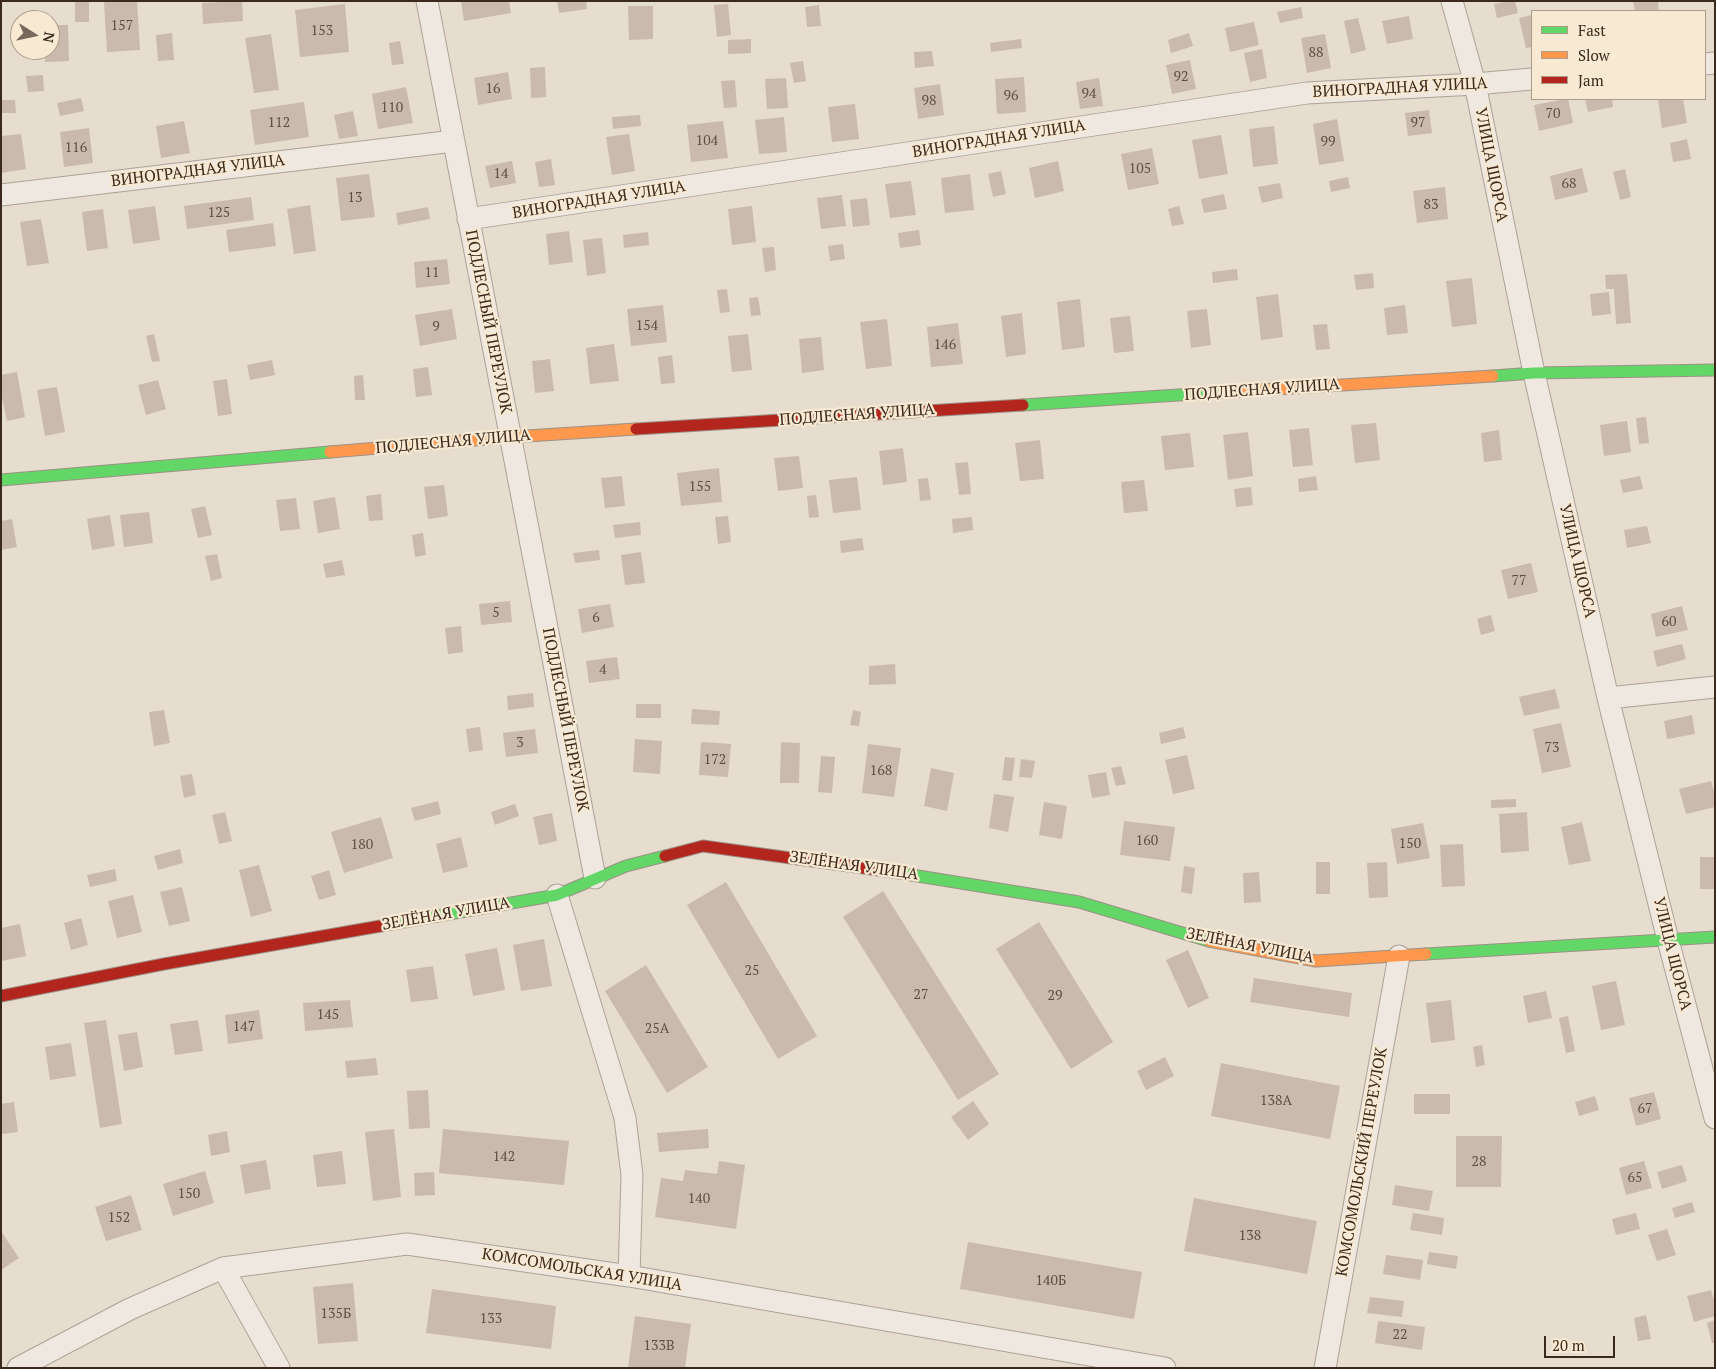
<!DOCTYPE html>
<meta charset="utf-8">
<style>
body{margin:0}
#map{position:relative;width:1716px;height:1369px;overflow:hidden;background:#e6ddce;font-family:"PT Serif",serif}
canvas{display:block}
.frame{position:absolute;inset:0;border:2px solid #3c291d;pointer-events:none}
.legend{position:absolute;left:1531px;top:10px;width:175px;height:90px;box-sizing:border-box;background:#f8e9d3;border:1px solid #ad9c8a;margin:0;padding:6px 9px;list-style:none;font-size:15px;color:#3c291d}
.legend li{display:flex;align-items:center;gap:10px;height:25px}
.legend b{width:25px;border:1px solid #ad9c8a}
.north{position:absolute;left:10px;top:10px;width:50px;height:50px;box-sizing:border-box;background:#f8e9d3;border:1px solid #ad9c8a;border-radius:50%;rotate:100deg;font-size:14px;font-weight:700;line-height:20px;text-align:center;color:#3c291d}
.north::after{content:'';display:block;margin:auto;width:18px;height:22px;background:#78685b;clip-path:polygon(50% 0,100% 100%,50% 72%,0 100%)}
.scale{position:absolute;left:1544px;top:1336px;width:71px;height:22px;box-sizing:border-box;border:2px solid #3c291d;border-top:0;padding-left:6px;font-size:15px;line-height:18px;white-space:nowrap;color:#3c291d;-webkit-text-stroke:4px #f8e9d3;paint-order:stroke}
</style>
<div id="map">
<canvas width="1716" height="1369"></canvas>
<div class="frame"></div>
<ul class="legend">
<li><b style="height:6px;background:#63d668"></b>Fast</li>
<li><b style="height:6px;background:#ff974d"></b>Slow</li>
<li><b style="height:6px;background:#b3261e"></b>Jam</li>
</ul>
<div class="north">N</div>
<div class="scale">20 m</div>
</div>
<script>
const ctx = document.querySelector('canvas').getContext('2d');
ctx.lineJoin = 'round';
function paint(path, color) { ctx.fillStyle = color; ctx.fill(path, 'evenodd'); }
const toPath = rows => new Path2D(rows.map(r => 'M' + r).join(''));
function strokePath(path, color, width, dash) { ctx.strokeStyle = color; ctx.lineWidth = width; ctx.lineCap = dash ? 'butt' : 'round'; ctx.setLineDash(dash || []); ctx.stroke(path); }
function drawText(font, color, halo, rows, align = 'center') {
  ctx.font = font + ' "PT Serif",serif'; ctx.lineWidth = 4.5; ctx.setLineDash([]); ctx.textBaseline = 'middle'; ctx.strokeStyle = halo; ctx.fillStyle = color; for (const [text, x, y, turn = 0] of rows) {
    ctx.save(); ctx.translate(x, y); ctx.rotate((+turn || 0) * Math.PI / 180); ctx.textAlign = isNaN(turn) ? turn : align; if (halo) ctx.strokeText(text, 0, 0); ctx.fillText(text, 0, 0); ctx.restore();
  }
}
const building = toPath([
 [75,1,89,1,89,22,75,22],
 [137,1,140,50,107,52,104,2],
 [242,1,243,21,203,24,202,3],
 [461,1,509,1,511,13,464,21],
 [557,1,586,1,587,9,559,13],
 [1509,1,1515,1,1518,13,1497,18,1494,4],
 [1633,1,1658,1,1659,11,1635,11],
 [345,4,349,52,300,57,295,10],
 [728,4,731,35,717,37,714,5],
 [819,5,821,26,807,27,805,7],
 [628,6,653,6,653,39,629,40],
 [1301,7,1303,18,1280,23,1277,12],
 [1532,15,1532,47,1526,48,1519,18],
 [1409,16,1413,39,1387,44,1382,21],
 [1358,18,1366,50,1351,54,1344,21],
 [1254,22,1259,45,1230,52,1225,28],
 [50,25,68,25,69,61,45,62,45,50,50,50],
 [172,33,174,60,158,61,156,35],
 [1189,33,1193,46,1171,53,1168,40],
 [271,34,279,90,254,93,245,38],
 [1325,34,1331,68,1307,73,1301,38],
 [751,39,751,53,728,54,728,40],
 [1021,39,1022,48,991,52,990,43],
 [400,41,404,64,392,65,389,43],
 [1262,49,1267,78,1250,82,1244,53],
 [932,51,934,66,915,68,914,52],
 [1190,60,1196,89,1172,94,1166,65],
 [803,61,806,81,794,83,790,63],
 [545,67,546,97,531,98,530,68],
 [508,72,512,99,478,105,474,78],
 [43,75,44,91,28,92,26,76],
 [1024,77,1026,112,997,114,995,79],
 [786,78,788,108,767,109,765,79],
 [1099,78,1103,106,1080,109,1076,82],
 [735,80,737,107,724,108,721,81],
 [940,84,944,115,918,119,914,88],
 [406,87,413,123,378,129,372,94],
 [81,98,84,111,60,116,57,103],
 [1565,99,1568,99,1573,123,1539,131,1534,105],
 [1585,99,1612,99,1613,107,1588,112],
 [1658,99,1683,99,1687,123,1662,128],
 [1,100,15,100,16,113,1,113],
 [304,102,309,137,255,145,250,110],
 [855,104,859,139,832,142,828,107],
 [1429,110,1432,133,1408,136,1405,113],
 [353,111,358,136,339,139,334,115],
 [640,115,641,126,613,129,612,117],
 [784,117,787,152,759,154,755,120],
 [1337,119,1344,161,1319,165,1313,124],
 [184,121,190,153,161,158,156,126],
 [723,121,728,158,691,162,687,125],
 [1274,126,1278,164,1253,167,1249,129],
 [89,128,93,163,64,167,60,132],
 [21,134,26,169,1,173,1,136],
 [629,134,635,171,612,175,606,137],
 [1221,135,1228,174,1199,179,1192,140],
 [1687,139,1691,159,1673,162,1670,143],
 [1152,148,1159,184,1128,190,1121,154],
 [551,159,555,185,539,187,535,162],
 [512,161,516,183,490,188,485,166],
 [1058,161,1064,191,1035,198,1029,168],
 [1582,168,1588,192,1555,200,1550,176],
 [1625,169,1631,197,1620,200,1613,172],
 [1001,171,1006,194,993,197,988,174],
 [369,174,375,217,341,221,336,178],
 [970,174,974,210,945,213,941,178],
 [1348,177,1350,188,1331,192,1329,181],
 [911,181,916,215,890,218,885,184],
 [1280,183,1283,198,1262,203,1258,187],
 [1445,187,1448,219,1417,223,1413,191],
 [1224,194,1227,209,1204,213,1201,199],
 [842,195,846,226,821,229,817,198],
 [251,197,254,220,187,229,184,206],
 [867,198,870,225,853,227,850,200],
 [310,205,316,251,294,254,287,209],
 [155,206,160,240,133,244,128,210],
 [752,206,756,242,732,245,728,209],
 [1179,206,1184,224,1172,226,1168,209],
 [428,207,430,219,398,225,396,213],
 [103,209,108,248,87,251,82,212],
 [41,219,49,263,27,266,20,222],
 [273,223,276,246,229,252,226,230],
 [919,230,921,245,900,248,898,233],
 [569,231,573,262,549,265,546,234],
 [648,232,649,245,624,248,623,235],
 [602,238,606,273,587,276,583,240],
 [843,244,845,259,830,261,828,246],
 [774,247,776,270,765,272,762,248],
 [447,259,450,284,416,288,414,262],
 [1237,269,1238,280,1213,283,1212,272],
 [1373,273,1374,288,1356,290,1354,275],
 [1627,274,1631,323,1616,324,1614,289,1606,289,1605,275],
 [1472,278,1477,324,1452,327,1446,281],
 [727,289,730,312,720,313,717,290],
 [1609,292,1611,314,1592,316,1590,294],
 [1278,294,1283,337,1261,340,1256,297],
 [758,297,761,315,751,316,749,298],
 [1080,299,1085,347,1062,350,1057,302],
 [663,305,667,342,631,346,627,309],
 [1405,305,1408,333,1387,335,1384,308],
 [452,309,457,339,420,346,415,315],
 [1207,309,1211,345,1191,348,1187,311],
 [1022,313,1026,354,1006,357,1001,316],
 [1130,316,1134,351,1114,353,1110,318],
 [887,319,892,366,866,369,860,322],
 [958,323,963,364,931,367,927,327],
 [1327,324,1330,349,1316,350,1313,325],
 [154,334,160,361,152,362,146,336],
 [748,334,752,370,732,372,728,336],
 [821,337,824,370,802,373,799,339],
 [614,344,619,381,590,384,586,348],
 [672,355,675,383,661,384,658,357],
 [550,359,554,391,535,393,532,361],
 [272,360,275,375,250,380,247,365],
 [428,367,432,395,416,397,413,369],
 [17,372,25,417,7,421,1,393,1,375],
 [363,375,365,400,355,400,354,376],
 [227,379,232,414,218,416,213,381],
 [158,380,166,409,146,415,138,385],
 [57,387,65,432,45,436,37,390],
 [1646,417,1649,443,1639,444,1636,418],
 [1627,421,1631,452,1604,456,1600,425],
 [1376,423,1380,460,1355,463,1351,425],
 [1309,428,1313,465,1293,467,1289,430],
 [1499,430,1502,460,1484,462,1481,433],
 [1248,432,1253,476,1228,480,1223,435],
 [1190,433,1194,467,1165,470,1161,436],
 [1040,440,1044,479,1020,481,1015,443],
 [903,448,907,482,883,485,879,451],
 [799,456,803,488,778,491,774,458],
 [968,462,971,494,959,495,955,463],
 [719,468,722,502,681,506,677,473],
 [622,476,625,506,605,508,601,478],
 [1316,476,1318,490,1299,492,1298,479],
 [1640,476,1643,489,1623,493,1620,480],
 [857,477,861,510,833,513,829,480],
 [928,478,931,500,920,501,918,479],
 [1144,480,1148,511,1124,513,1121,482],
 [444,485,448,516,428,519,424,487],
 [1251,487,1253,505,1236,507,1234,489],
 [381,494,383,520,369,521,366,496],
 [816,495,819,517,809,518,807,496],
 [335,497,340,529,318,533,313,501],
 [296,498,300,529,280,531,276,500],
 [205,506,212,535,198,538,191,509],
 [149,512,153,543,124,547,120,515],
 [110,515,115,546,92,550,87,519],
 [728,516,731,542,718,544,715,517],
 [972,517,973,530,953,533,952,519],
 [12,519,17,547,1,550,1,521],
 [640,522,641,535,615,538,613,525],
 [1647,526,1651,543,1627,548,1624,530],
 [423,533,426,555,415,557,412,535],
 [862,538,864,550,841,553,840,541],
 [599,550,600,560,575,563,573,553],
 [641,552,645,583,625,585,621,555],
 [217,554,222,578,211,581,205,556],
 [342,560,345,575,326,578,323,564],
 [1531,563,1538,592,1508,599,1501,570],
 [510,601,512,622,481,625,479,604],
 [610,604,614,627,582,633,578,609],
 [1682,606,1688,630,1656,637,1651,614],
 [1491,615,1495,631,1481,635,1477,619],
 [461,626,463,652,448,654,445,628],
 [1682,644,1686,659,1657,667,1653,651],
 [617,657,620,679,589,683,586,661],
 [895,664,896,684,869,685,869,666],
 [1555,689,1560,708,1524,716,1519,697],
 [533,693,534,707,508,710,507,696],
 [636,704,661,704,661,718,636,718],
 [692,709,720,711,719,725,691,724],
 [164,710,170,743,154,746,149,712],
 [853,710,861,712,859,726,850,725],
 [1692,715,1695,734,1667,739,1664,721],
 [1561,723,1571,767,1542,773,1533,729],
 [480,727,483,750,469,752,466,729],
 [1183,727,1186,738,1161,744,1159,733],
 [535,729,538,753,506,757,503,733],
 [635,739,662,741,660,774,633,772],
 [701,742,731,744,728,777,699,775],
 [781,742,800,743,799,783,780,783],
 [868,744,901,748,894,797,862,793],
 [1187,755,1195,789,1173,794,1165,760],
 [821,756,835,757,832,793,818,792],
 [1005,757,1015,758,1012,781,1002,780],
 [1021,759,1035,761,1032,778,1019,777],
 [1121,766,1126,784,1116,786,1111,768],
 [931,768,954,773,947,811,924,806],
 [1106,772,1110,795,1092,798,1088,775],
 [192,774,196,795,184,798,180,776],
 [1711,781,1715,795,1715,807,1686,814,1679,789],
 [994,794,1014,797,1008,832,989,828],
 [1516,799,1516,807,1491,808,1491,800],
 [438,801,441,814,415,821,411,808],
 [1044,802,1067,806,1062,839,1039,835],
 [515,804,519,816,495,825,491,812],
 [225,812,232,841,219,844,212,815],
 [1527,812,1529,851,1501,853,1499,814],
 [552,813,557,841,539,845,533,817],
 [381,817,393,858,344,873,331,832],
 [1124,821,1175,827,1170,861,1120,855],
 [1582,822,1591,861,1569,865,1561,827],
 [1423,823,1430,858,1397,864,1391,829],
 [461,837,468,867,443,873,436,844],
 [1463,844,1465,886,1442,887,1440,845],
 [180,849,183,863,158,870,154,856],
 [1700,857,1715,857,1715,889,1700,889],
 [1316,862,1330,862,1330,894,1316,894],
 [1387,862,1388,897,1369,898,1367,863],
 [259,865,272,911,251,917,239,870],
 [1184,866,1195,868,1192,894,1181,892],
 [115,869,117,881,90,887,87,875],
 [329,870,336,895,319,900,311,876],
 [1259,872,1261,902,1244,903,1243,873],
 [726,882,817,1036,778,1059,687,905],
 [182,887,190,921,169,926,160,892],
 [883,891,999,1074,958,1100,843,917],
 [133,895,142,932,117,938,108,901],
 [81,918,88,945,71,950,64,923],
 [1039,922,1113,1042,1071,1069,996,949],
 [20,924,26,956,2,961,1,928],
 [544,939,552,986,521,991,513,945],
 [497,948,505,990,473,996,465,954],
 [1188,950,1209,998,1188,1008,1166,960],
 [646,965,708,1067,667,1093,605,991],
 [433,966,438,999,411,1002,406,970],
 [1254,978,1352,993,1349,1017,1250,1002],
 [1616,981,1625,1025,1601,1030,1592,986],
 [1546,991,1552,1018,1528,1023,1523,996],
 [350,1000,353,1027,305,1031,303,1003],
 [1451,1000,1455,1040,1431,1043,1426,1003],
 [259,1010,263,1039,228,1044,225,1015],
 [1568,1016,1575,1051,1566,1053,1559,1018],
 [106,1020,122,1124,100,1128,84,1023],
 [198,1020,203,1051,175,1055,170,1024],
 [137,1032,143,1067,124,1071,118,1035],
 [71,1043,76,1076,50,1080,45,1047],
 [1482,1045,1485,1065,1476,1067,1473,1047],
 [1165,1057,1174,1076,1146,1090,1137,1071],
 [376,1058,378,1075,347,1078,345,1061],
 [1221,1063,1340,1086,1330,1139,1211,1116],
 [428,1090,430,1128,409,1129,407,1091],
 [1654,1092,1661,1119,1636,1126,1629,1098],
 [1414,1094,1450,1094,1450,1114,1414,1114],
 [1595,1096,1599,1110,1579,1116,1575,1102],
 [973,1101,989,1124,968,1140,951,1117],
 [14,1102,18,1132,2,1134,1,1104],
 [394,1129,401,1197,373,1201,365,1132],
 [443,1129,569,1141,564,1185,439,1173],
 [708,1129,709,1148,659,1152,657,1133],
 [227,1131,230,1152,211,1156,208,1135],
 [1456,1136,1502,1136,1501,1187,1456,1187],
 [342,1151,346,1184,317,1187,313,1155],
 [266,1160,271,1189,245,1194,240,1165],
 [719,1161,745,1165,736,1229,655,1217,661,1178,683,1181,685,1170,717,1174],
 [1644,1161,1652,1188,1626,1195,1619,1168],
 [1682,1165,1687,1181,1662,1189,1657,1172],
 [205,1171,214,1203,173,1216,163,1184],
 [434,1172,435,1195,415,1196,414,1173],
 [1395,1185,1433,1191,1429,1211,1392,1205],
 [131,1195,142,1230,106,1241,95,1207],
 [1194,1198,1317,1221,1307,1274,1184,1251],
 [1692,1202,1695,1212,1675,1218,1672,1208],
 [1413,1213,1444,1218,1442,1235,1410,1230],
 [1636,1213,1640,1229,1616,1235,1612,1219],
 [1667,1229,1676,1255,1657,1261,1648,1235],
 [1,1231,19,1258,1,1270],
 [968,1242,1142,1272,1134,1319,960,1289],
 [1429,1252,1458,1256,1456,1269,1427,1264],
 [1386,1255,1423,1260,1420,1280,1383,1274],
 [353,1283,358,1341,318,1344,313,1287],
 [432,1289,556,1306,551,1349,426,1333],
 [1711,1290,1715,1303,1715,1316,1694,1322,1687,1296],
 [1370,1297,1404,1301,1402,1317,1367,1313],
 [1646,1315,1651,1339,1638,1341,1634,1318],
 [635,1316,691,1324,685,1368,628,1368],
 [1715,1320,1715,1343,1712,1343,1707,1323],
 [1378,1321,1425,1327,1422,1350,1375,1343]
]);
const street = toPath([
 [427,1,595,878],
 [1452,1,1475,84,1534,373,1608,698,1668,940,1715,1118],
 [1705,64,1715,63],
 [1,195,454,141],
 [468,219,1307,93,1475,84,1532,79],
 [1608,698,1715,687],
 [557,895,625,1118,632,1175,629,1276],
 [223,1268,279,1368],
 [18,1368,130,1309,223,1268,407,1244,629,1276,1165,1368],
 [1325,1368,1399,956]
]);
const fast = toPath([
 [1493,376,1534,373,1715,370],
 [1023,405,1225,392],
 [1,480,330,452],
 [893,872,1079,902,1209,941],
 [392,924,557,895,626,866,665,856],
 [1426,954,1715,937]
]);
const slow = toPath([
 [1225,392,1493,376],
 [330,452,511,437,636,429],
 [1209,941,1316,961,1426,954]
]);
const jam = toPath([
 [636,429,1023,405],
 [665,856,703,846,893,872],
 [1,996,164,964,392,924]
]);
const numberNames = [
 ["157",122,26],
 ["153",322,31],
 ["88",1316,53],
 ["92",1181,77],
 ["16",493,89],
 ["94",1089,94],
 ["96",1011,96],
 ["98",929,101],
 ["110",392,108],
 ["70",1553,114],
 ["112",279,123],
 ["97",1418,123],
 ["104",707,141],
 ["99",1328,142],
 ["116",76,148],
 ["105",1140,169],
 ["14",501,174],
 ["68",1569,184],
 ["13",355,198],
 ["83",1431,205],
 ["125",219,213],
 ["11",432,273],
 ["154",647,326],
 ["9",436,327],
 ["146",945,345],
 ["155",700,487],
 ["77",1519,581],
 ["5",496,613],
 ["6",596,618],
 ["60",1669,622],
 ["4",603,670],
 ["3",520,743],
 ["73",1552,748],
 ["172",715,760],
 ["168",881,771],
 ["160",1147,841],
 ["150",1410,844],
 ["180",362,845],
 ["25",752,971],
 ["27",921,995],
 ["29",1055,996],
 ["145",328,1015],
 ["147",244,1027],
 ["25А",657,1029],
 ["138А",1276,1101],
 ["67",1645,1109],
 ["142",504,1157],
 ["28",1479,1162],
 ["65",1635,1178],
 ["150",189,1194],
 ["140",699,1199],
 ["152",119,1218],
 ["138",1250,1236],
 ["140Б",1051,1281],
 ["135Б",336,1314],
 ["133",491,1319],
 ["22",1400,1335],
 ["133В",659,1346]
];
const streetNames = [
 ["ВИНОГРАДНАЯ УЛИЦА",1400,88,-3],
 ["ВИНОГРАДНАЯ УЛИЦА",999,139,-9],
 ["УЛИЦА ЩОРСА",1491,165,79],
 ["ВИНОГРАДНАЯ УЛИЦА",198,171,-7],
 ["ВИНОГРАДНАЯ УЛИЦА",599,200,-9],
 ["ПОДЛЕСНЫЙ ПЕРЕУЛОК",488,322,79],
 ["ПОДЛЕСНАЯ УЛИЦА",1262,390,-4],
 ["ПОДЛЕСНАЯ УЛИЦА",857,415,-4],
 ["ПОДЛЕСНАЯ УЛИЦА",453,442,-5],
 ["УЛИЦА ЩОРСА",1577,561,77],
 ["ПОДЛЕСНЫЙ ПЕРЕУЛОК",565,720,79],
 ["ЗЕЛЁНАЯ УЛИЦА",854,866,8],
 ["ЗЕЛЁНАЯ УЛИЦА",446,914,-10],
 ["ЗЕЛЁНАЯ УЛИЦА",1250,946,11],
 ["УЛИЦА ЩОРСА",1672,954,76],
 ["КОМСОМОЛЬСКИЙ ПЕРЕУЛОК",1362,1162,-80],
 ["КОМСОМОЛЬСКАЯ УЛИЦА",582,1270,9]
];
paint(building, '#cabaae');
strokePath(street, '#aca296', 23);
strokePath(fast, '#9b9186', 13);
strokePath(slow, '#9b9186', 13);
strokePath(jam, '#9b9186', 13);
strokePath(street, '#eee8e0', 21);
strokePath(fast, '#63d668', 11);
strokePath(slow, '#ff974d', 11);
strokePath(jam, '#b3261e', 11);
drawText('14px', '#604d41', null, numberNames);
drawText('16px', '#3c291d', '#f8e9d3', streetNames);
</script>
